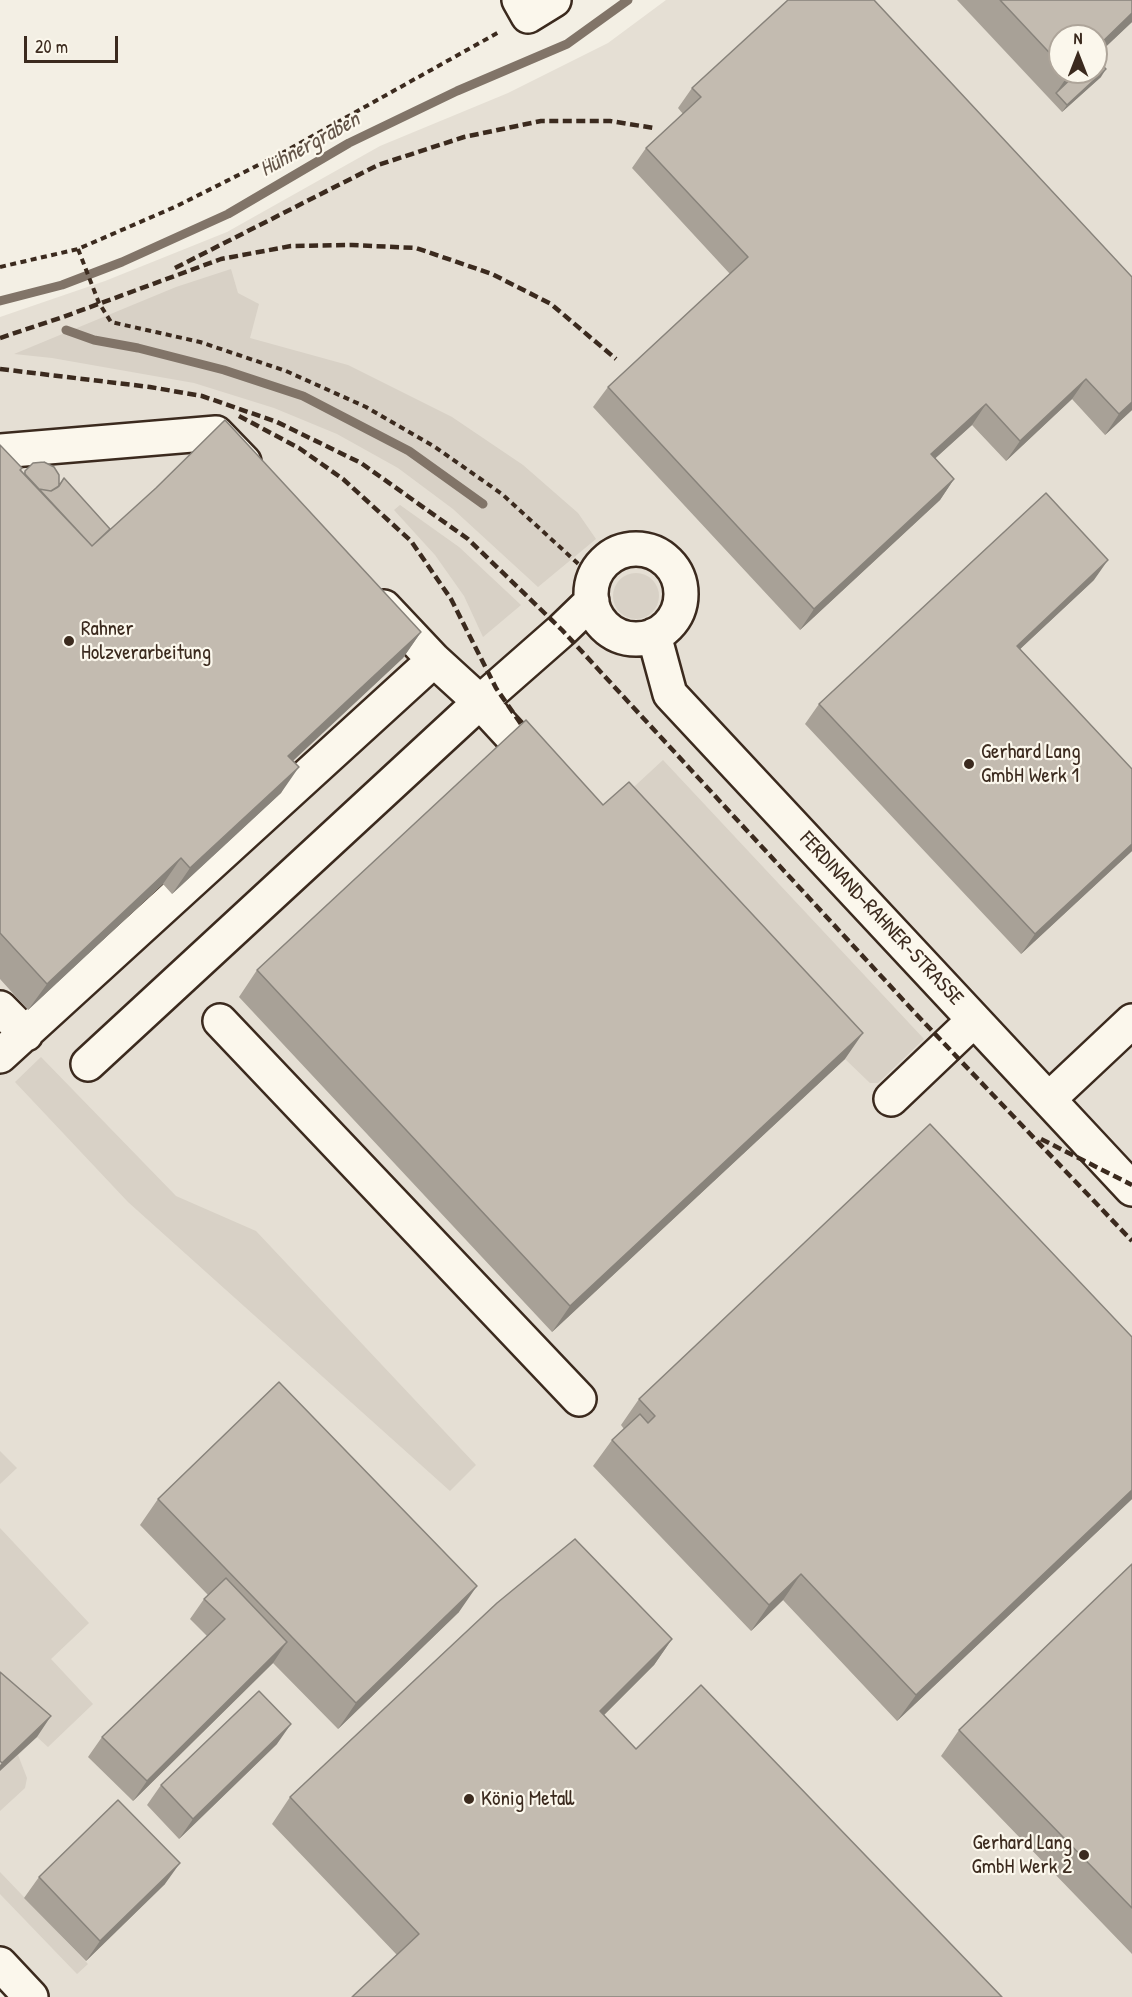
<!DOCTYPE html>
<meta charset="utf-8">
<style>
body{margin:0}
#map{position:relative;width:1132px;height:1997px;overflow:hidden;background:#f3efe4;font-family:"Patrick Hand",sans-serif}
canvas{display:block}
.north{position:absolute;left:1048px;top:24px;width:60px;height:60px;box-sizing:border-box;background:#fbf7ec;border:2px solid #aea59a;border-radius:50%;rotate:0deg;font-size:16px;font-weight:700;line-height:24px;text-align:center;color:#3b2a1e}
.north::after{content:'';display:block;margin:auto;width:21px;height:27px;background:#3b2a1e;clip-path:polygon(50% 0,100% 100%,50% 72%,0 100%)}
.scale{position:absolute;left:24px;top:36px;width:94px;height:27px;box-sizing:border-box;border:3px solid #3b2a1e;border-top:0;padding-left:8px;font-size:18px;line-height:21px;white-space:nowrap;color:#3b2a1e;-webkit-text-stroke:4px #fbf7ec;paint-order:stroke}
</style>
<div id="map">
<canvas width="1132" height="1997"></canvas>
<div class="north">N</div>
<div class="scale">20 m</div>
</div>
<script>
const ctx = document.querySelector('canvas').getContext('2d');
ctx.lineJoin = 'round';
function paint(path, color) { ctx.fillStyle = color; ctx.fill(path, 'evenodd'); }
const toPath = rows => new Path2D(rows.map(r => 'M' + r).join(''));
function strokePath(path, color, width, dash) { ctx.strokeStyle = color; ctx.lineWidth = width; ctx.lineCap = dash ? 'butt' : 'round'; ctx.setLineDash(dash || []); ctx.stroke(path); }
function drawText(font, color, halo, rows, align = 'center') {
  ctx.font = font + ' "Patrick Hand",sans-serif'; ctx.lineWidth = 4.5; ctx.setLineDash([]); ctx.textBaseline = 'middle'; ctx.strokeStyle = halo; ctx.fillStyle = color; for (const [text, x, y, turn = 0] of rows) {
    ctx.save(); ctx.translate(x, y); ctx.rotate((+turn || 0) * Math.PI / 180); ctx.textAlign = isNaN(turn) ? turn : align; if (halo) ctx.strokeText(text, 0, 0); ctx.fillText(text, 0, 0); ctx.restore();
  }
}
const built = toPath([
 [666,0,1132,0,1132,1997,39,1997,0,1952,0,317,105,281,227,232,380,146,508,93,608,43],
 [1060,36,1096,36,1096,72,1060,72]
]);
const green = toPath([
 [231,269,238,293,259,304,250,338,348,365,452,417,523,465,578,513,596,539,538,587,453,509,398,468,337,434,274,408,194,383,52,358,14,354,176,287],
 [400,505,459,547,521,605,483,637,464,596,435,555,394,510],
 '613 596a23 23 0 1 1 46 0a23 23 0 1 1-46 0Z',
 [663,760,924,1039,878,1083,870,1083,845,1059,610,809],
 [41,1057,176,1196,256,1231,476,1465,450,1491,128,1202,15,1082],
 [0,1451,17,1468,0,1484],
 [0,1528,89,1623,51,1659,93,1704,48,1747,37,1737,18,1755,27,1778,25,1788,0,1811],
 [0,1872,88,1964,77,1974,0,1894]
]);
const stream = toPath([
 [0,301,62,285,122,262,228,214,349,143,457,91,567,44,628,0],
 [66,330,94,340,138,348,224,370,303,396,409,451,483,504]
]);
const path = toPath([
 [78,249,99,303,111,322,200,342,286,371,366,407,435,447,502,494,585,570],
 [0,267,78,249,177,206,284,152,501,31]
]);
const minor = toPath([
 [519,0,528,16,554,0],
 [0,451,216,433,244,462],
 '591 594a45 45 0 1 1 90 0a45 45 0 1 1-90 0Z',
 [384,607,434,660,480,702,562,630,592,601],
 [654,635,670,694,1132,1189],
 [0,1008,26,1034],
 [220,1021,579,1399],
 [0,1056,434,660],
 [88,1064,480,702,541,768],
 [891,1099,974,1020],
 [1049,1099,1132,1021],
 [0,1964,31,1997]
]);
const rail = toPath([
 [175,268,378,165,464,137,541,121,610,121,654,128],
 [0,338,63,317,221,259,291,246,352,245,416,248,492,274,551,304,616,359],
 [0,369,150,387,202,396,277,422,361,463,468,539,562,630,917,1015,1132,1241],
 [239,416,299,448,343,479,411,541,451,599,496,688,530,737],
 [1041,1139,1132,1185]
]);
const wall = toPath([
 [957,0,1132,0,1132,22,1096,56,1096,36,1060,36,1060,72,1096,72,1101,77,1062,112],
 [692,88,1132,277,1132,410,1105,435,1072,399,1006,461,972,425,935,458,954,479,940,500,800,630,593,407,608,387,730,274,632,168,646,148,683,114,678,108],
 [0,445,24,473,25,471,59,485,64,478,110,529,421,632,403,658,293,761,281,793,172,894,163,884,28,1010,0,979],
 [1094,580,1020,649,1132,769,1132,851,1021,954,805,724,819,704],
 [603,805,845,1059,552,1332,239,997,257,970],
 [1132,1337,1132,1499,897,1721,783,1600,751,1631,593,1466,612,1440,624,1429,621,1425,639,1399],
 [158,1499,459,1612,338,1729,273,1663,133,1801,88,1757,102,1737,207,1636,190,1619,204,1599,208,1595,140,1525],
 [1132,1564,1132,1954,941,1756,959,1730],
 [672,1639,654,1665,604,1715,636,1749,1002,1997,397,1955,272,1824,290,1797],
 [277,1744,179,1839,147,1805,161,1785],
 [39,1877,165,1884,86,1961,24,1898]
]);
const shadedWall = toPath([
 [1132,13,1132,22,1096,56,1096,48],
 [1106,69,1101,77,1062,112,1067,105],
 [1071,72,1080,72,1056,93,1069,74],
 [1086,379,1072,399,1006,461,1020,441],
 [1132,402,1132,410,1105,435,1119,414],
 [986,404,972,425,917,475,931,454],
 [954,479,940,500,800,630,814,609],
 [1108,560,1094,580,1002,666,1017,646],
 [421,632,403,658,270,782,288,756],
 [299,767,281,793,172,894,190,868],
 [1132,844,1132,851,1021,954,1035,934],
 [181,858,163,884,28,1010,47,984],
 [863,1033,845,1059,552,1332,570,1306],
 [1132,1490,1132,1499,897,1721,916,1695],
 [801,1574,783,1600,751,1631,769,1605],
 [477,1586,459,1612,338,1729,356,1703],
 [672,1639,654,1665,582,1737,600,1711],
 [287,1642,273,1663,133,1801,147,1781],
 [51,1716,37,1737,0,1771,0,1765,2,1763],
 [291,1724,277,1744,179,1839,193,1819],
 [180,1863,165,1884,86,1961,100,1941]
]);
const building = toPath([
 [788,0,874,0,1132,277,1132,402,1119,414,1086,379,1020,441,986,404,931,454,954,479,814,609,608,387,748,257,646,148,701,97,692,88,788,0],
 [1000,0,1132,0,1132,13,1096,48,1096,36,1060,36,1060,64,1000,0],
 [1096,59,1106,69,1067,105,1056,93,1078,72,1096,72,1096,59],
 [225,420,421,632,288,756,299,767,190,868,181,858,47,984,0,933,0,445,22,468,20,470,92,546,156,488,225,420],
 [44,462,54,467,59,475,59,485,58,487,51,491,39,489,25,474,25,471,33,463,44,462],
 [64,478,110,529,92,546,39,489,51,491,59,486,64,478],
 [1046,493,1108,560,1017,646,1132,769,1132,844,1035,934,819,704,1046,493],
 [526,720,603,805,629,782,863,1033,570,1306,257,970,526,720],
 [930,1124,1132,1337,1132,1490,916,1695,801,1574,769,1605,612,1440,640,1414,648,1423,655,1416,639,1399,930,1124],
 [279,1382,477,1586,356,1703,158,1499,279,1382],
 [575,1539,672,1639,600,1711,636,1749,701,1685,1002,1997,352,1997,419,1934,290,1797,497,1603,575,1539],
 [1132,1564,1132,1908,959,1730,1132,1564],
 [226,1578,287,1642,147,1781,102,1737,225,1619,204,1599,226,1578],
 [0,1672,51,1716,2,1763,0,1761,0,1672],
 [259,1691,291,1724,193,1819,161,1785,259,1691],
 [118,1800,180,1863,100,1941,39,1877,118,1800]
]);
const markers = [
 [69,641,6,"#3b2a1e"],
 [969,764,6,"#3b2a1e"],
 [469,1799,6,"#3b2a1e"],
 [1084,1855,6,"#3b2a1e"]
];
const poiNames = [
 ["Rahner",81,629],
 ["Holzverarbeitung",81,653],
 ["Gerhard Lang",981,752],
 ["GmbH Werk 1",981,776],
 ["König Metall",481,1799],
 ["Gerhard Lang",1072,1843,"right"],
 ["GmbH Werk 2",1072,1867,"right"]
];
const streetNames = [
 ["FERDINAND-RAHNER-STRASSE",881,919,47]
];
const waterNames = [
 ["Hühnergraben",310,145,-29]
];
paint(built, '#e5dfd4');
paint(green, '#d8d1c6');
strokePath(stream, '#817468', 9);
strokePath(minor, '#3b2a1e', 38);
strokePath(path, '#3b2a1e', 4, [6, 4.5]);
strokePath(minor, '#fbf7ec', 33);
strokePath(rail, '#3b2a1e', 4.5, [9, 4.5]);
paint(wall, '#a8a197');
paint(shadedWall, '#88837b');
paint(building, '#c3bbb0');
strokePath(building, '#88837b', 1.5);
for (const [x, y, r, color] of markers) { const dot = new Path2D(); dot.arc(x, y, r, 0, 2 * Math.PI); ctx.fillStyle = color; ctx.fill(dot); strokePath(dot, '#fbf7ec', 2); }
drawText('21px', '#3b2a1e', '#fbf7ec', poiNames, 'left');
drawText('21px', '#3b2a1e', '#fbf7ec', streetNames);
drawText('italic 22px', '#645549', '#fbf7ec', waterNames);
</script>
